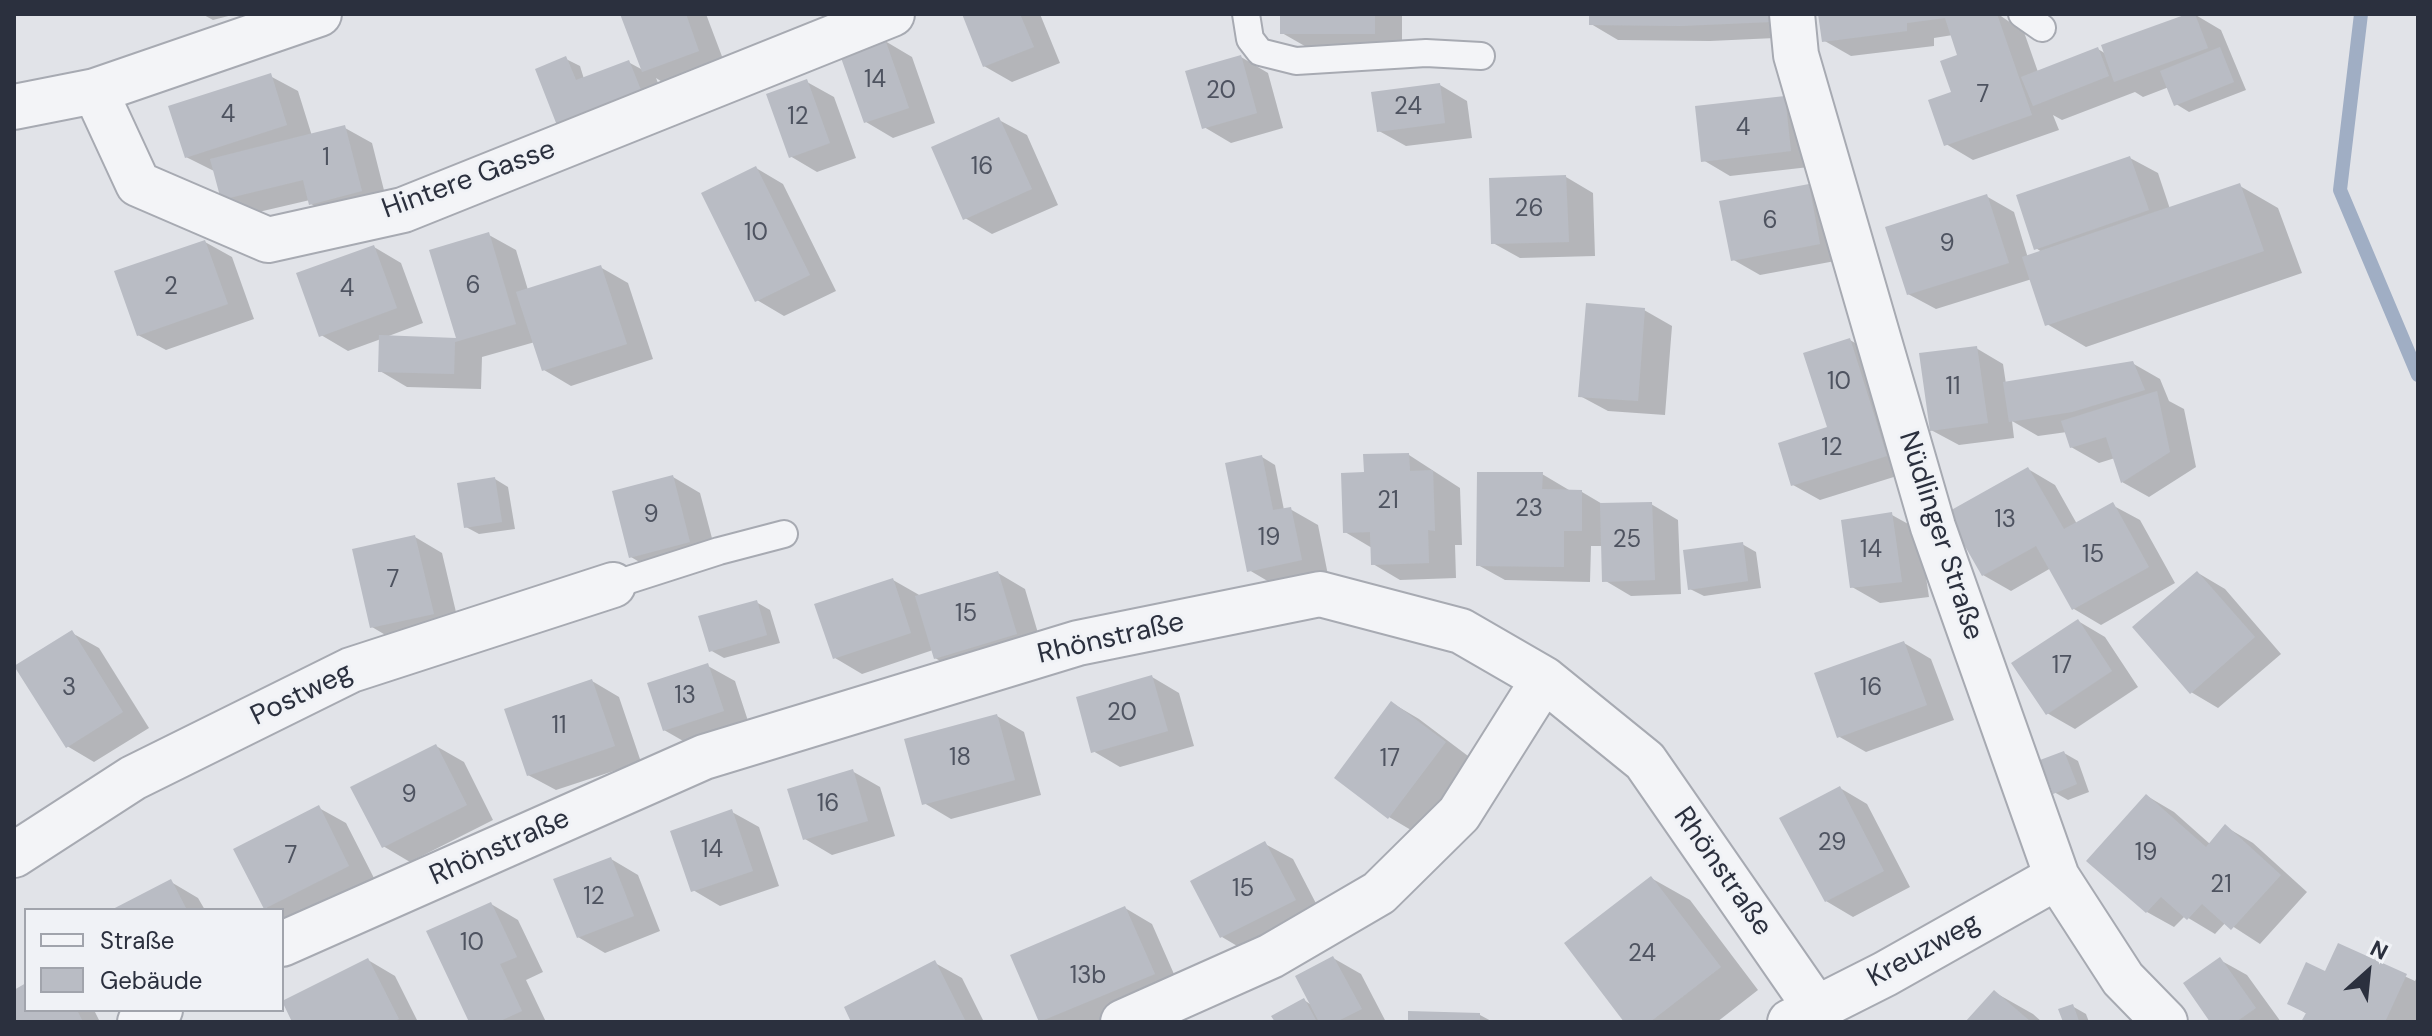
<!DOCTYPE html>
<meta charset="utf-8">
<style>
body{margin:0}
#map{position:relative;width:2432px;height:1036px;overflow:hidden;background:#e1e3e8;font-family:"DM Sans",sans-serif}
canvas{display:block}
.frame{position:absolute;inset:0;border:16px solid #2b303e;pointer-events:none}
.legend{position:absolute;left:24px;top:908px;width:260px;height:104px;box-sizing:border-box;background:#f0f2f6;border:2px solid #a1a4ac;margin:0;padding:10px 14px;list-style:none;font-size:24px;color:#2b303e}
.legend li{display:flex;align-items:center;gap:16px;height:40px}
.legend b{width:40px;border:2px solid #a1a4ac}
.north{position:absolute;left:2328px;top:932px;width:80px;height:80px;-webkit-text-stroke:6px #f0f2f6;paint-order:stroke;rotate:27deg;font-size:22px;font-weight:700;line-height:32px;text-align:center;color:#2b303e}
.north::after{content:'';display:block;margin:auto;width:28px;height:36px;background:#2b303e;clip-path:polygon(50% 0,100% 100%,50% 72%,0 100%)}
</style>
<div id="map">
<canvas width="2432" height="1036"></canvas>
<div class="frame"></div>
<ul class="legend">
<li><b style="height:10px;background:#f3f4f7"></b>Straße</li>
<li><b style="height:22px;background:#b9bcc4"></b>Gebäude</li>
</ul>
<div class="north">N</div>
</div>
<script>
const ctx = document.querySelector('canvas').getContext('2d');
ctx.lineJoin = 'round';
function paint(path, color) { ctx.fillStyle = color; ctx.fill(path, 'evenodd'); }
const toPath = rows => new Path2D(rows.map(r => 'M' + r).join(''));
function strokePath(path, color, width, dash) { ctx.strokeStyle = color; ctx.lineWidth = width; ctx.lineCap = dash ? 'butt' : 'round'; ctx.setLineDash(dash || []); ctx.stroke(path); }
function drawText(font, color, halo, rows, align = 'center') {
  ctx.font = font + ' "DM Sans",sans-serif'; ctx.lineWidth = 6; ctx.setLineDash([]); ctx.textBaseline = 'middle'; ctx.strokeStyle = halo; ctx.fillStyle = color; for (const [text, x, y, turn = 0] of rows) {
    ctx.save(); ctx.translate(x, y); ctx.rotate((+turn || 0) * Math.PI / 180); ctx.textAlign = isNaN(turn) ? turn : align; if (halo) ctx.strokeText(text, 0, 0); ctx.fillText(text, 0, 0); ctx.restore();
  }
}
const shadow = toPath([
 [202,14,236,14,213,20],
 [622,14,706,14,726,67,670,87,656,78,669,110,587,143,566,59,580,66,584,79,628,62,643,70],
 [964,14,1040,14,1060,63,1012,82,984,66],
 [1282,14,1402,14,1402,48,1310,49,1282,33],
 [1591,14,1795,14,1797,37,1710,41,1618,40,1591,24],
 [1821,14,1998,14,2024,32,2038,72,2098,49,2106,54,2194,14,2221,30,2246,90,2189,112,2176,104,2169,87,2143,97,2135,92,2062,120,2053,115,2059,130,1973,160,1946,144,1960,56,1953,35,1934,38,1934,46,1851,56,1823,40],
 [885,41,912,57,935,123,893,138,866,122],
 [1241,57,1268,73,1283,128,1231,143,1204,127],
 [270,76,298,91,312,136,345,128,372,143,388,206,338,219,311,204,310,200,250,214,223,199,216,172,186,157],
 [807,82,834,97,856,158,817,172,790,156],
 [1440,85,1467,101,1472,138,1406,146,1379,131],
 [1784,98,1811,113,1818,166,1730,176,1703,160],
 [999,120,1027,135,1058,205,992,234,965,218],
 [2130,158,2158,173,2170,209,2240,186,2278,208,2302,273,2086,347,2047,324,2032,279,1936,309,1908,294,1986,196,2014,212,2028,258,2043,253,2036,248],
 [756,168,783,184,836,291,784,316,757,300],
 [1566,177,1593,193,1595,256,1520,258,1493,243],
 [1808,186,1835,202,1846,259,1760,275,1732,259],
 [489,235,516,250,528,290,600,267,628,283,653,359,571,386,544,370,535,342,482,357,481,389,407,387,380,371,381,339,348,351,321,335,374,247,401,263,423,323,386,337,458,340],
 [205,242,232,257,254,319,166,350,138,335],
 [1644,310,1672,326,1665,415,1608,411,1580,396],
 [1850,340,1877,356,1913,471,1820,500,1793,485,1830,428],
 [1976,348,2003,364,2006,384,2132,363,2160,379,2169,401,2184,409,2196,467,2149,497,2122,482,2115,458,2099,463,2071,447,2067,432,2038,436,2012,421,2014,438,1959,445,1931,430],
 [1409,455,1460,488,1462,545,1455,545,1456,578,1400,580,1373,564,1372,548,1345,532],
 [1262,457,1275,465,1284,510,1290,509,1318,525,1328,575,1276,586,1249,570],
 [2028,469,2055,485,2077,524,2112,505,2140,520,2175,583,2101,625,2074,609,2051,568,2011,591,1983,575],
 [1542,474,1569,490,1582,492,1604,505,1651,504,1678,520,1681,594,1631,596,1604,580,1603,546,1591,546,1590,582,1505,580,1478,565],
 [673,477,700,493,717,557,658,573,631,557],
 [495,479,508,487,515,529,479,534,466,527],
 [1892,515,1919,530,1929,597,1880,603,1852,587],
 [415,537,442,553,460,629,399,643,372,627],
 [1742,544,1756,552,1761,588,1704,596,1690,589],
 [998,573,1025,589,1043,650,963,674,935,658,933,650,862,674,835,658,893,580,921,596],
 [2198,573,2225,589,2281,654,2218,708,2191,692],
 [756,602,770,610,780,643,724,658,710,650],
 [2078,621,2105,637,2138,687,2075,729,2047,713],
 [72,633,99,648,149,728,94,762,67,746],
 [1904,643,1931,659,1954,720,1866,752,1838,736],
 [708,666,735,681,750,727,692,746,664,730],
 [1152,677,1179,693,1194,746,1120,767,1093,751],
 [592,681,619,697,641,762,556,790,528,775],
 [1392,703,1419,719,1472,759,1416,833,1389,817],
 [997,716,1024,732,1041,795,951,819,924,803],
 [436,746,464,762,493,820,410,862,383,846],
 [2064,753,2078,761,2089,792,2068,800,2054,792],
 [852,771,880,787,895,836,832,855,805,839],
 [1840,788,1867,804,1910,887,1853,917,1826,901],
 [2147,796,2174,812,2210,844,2226,827,2253,843,2307,892,2260,944,2226,922,2215,934,2185,916,2174,927,2147,912],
 [319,808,346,823,376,882,293,924,282,917,282,910,266,908],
 [732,812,759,827,779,886,720,906,693,890],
 [1265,844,1293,859,1322,915,1249,953,1222,937],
 [611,859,638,875,660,931,605,953,578,937],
 [1651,878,1690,900,1758,990,1717,1022,1627,1022],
 [171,882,198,898,205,910,115,910],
 [491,904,518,920,543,972,526,980,546,1022,471,1022],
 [1125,908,1152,924,1181,990,1106,1022,1042,1022,1013,956],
 [2339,946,2415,981,2418,975,2418,1022,2304,1022,2307,1014,2289,1003,2326,974],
 [1333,958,1361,974,1386,1022,1277,1022,1304,1000,1313,1006],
 [368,960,395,976,418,1022,294,1022],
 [2220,960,2247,975,2281,1022,2213,1022],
 [935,963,962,978,984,1022,854,1022],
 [26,985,26,1010,94,1010,100,1022,14,1022,14,992],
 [1994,992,2033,1014,2042,1022,1968,1022],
 [2072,1006,2086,1014,2089,1022,2065,1022,2060,1010],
 [1480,1015,1493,1022,1410,1022]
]);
const stream = toPath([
 [2361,14,2340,190,2418,375]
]);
const building = toPath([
 [620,14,686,14,699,51,642,72],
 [962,14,1020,14,1034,47,983,67],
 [1280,14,1375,14,1375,34,1280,34],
 [1589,14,1770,14,1771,22,1681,26,1589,25],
 [1818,14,1997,14,2032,115,1944,146,1928,100,1951,92,1940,61,1957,55,1945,18,1907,23,1907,31,1822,42],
 [2187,14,2195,14,2208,48,2114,82,2101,45],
 [885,39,909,108,864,123,840,55],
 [2098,47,2109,76,2033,106,2021,77],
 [2220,47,2234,82,2174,106,2160,71],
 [1241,55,1257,113,1202,129,1185,71],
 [566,56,576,80,629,60,643,95,558,128,535,69],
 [271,73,287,125,185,158,168,106],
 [807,79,830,143,789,158,766,94],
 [1440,83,1445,123,1377,132,1371,92],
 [1785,96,1791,151,1701,162,1695,106],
 [999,117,1032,189,963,220,931,147],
 [345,125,362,191,309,205,303,180,221,200,210,159],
 [2130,156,2149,210,2034,250,2016,195],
 [756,166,810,275,755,302,701,193],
 [1566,175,1569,242,1491,244,1489,178],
 [2240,183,2264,251,2045,326,2022,257],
 [1809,184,1820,244,1731,261,1719,201],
 [1987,194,2009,263,1907,295,1885,227],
 [489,232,516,324,455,342,454,374,378,372,379,335,456,338,429,250],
 [205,240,228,304,137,336,114,271],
 [374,245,397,308,319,337,296,273],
 [601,265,627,344,542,371,516,292],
 [1586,303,1645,308,1638,401,1578,397],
 [1850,338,1887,456,1791,486,1778,443,1827,427,1803,353],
 [1977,346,1988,423,1930,431,1919,353],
 [2133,361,2145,390,2072,412,2009,422,2003,382],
 [2157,391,2170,452,2121,483,2106,437,2070,448,2061,421],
 [1409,453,1410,471,1433,470,1435,531,1428,530,1429,563,1371,565,1370,532,1343,533,1341,473,1364,472,1363,454],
 [1262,455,1273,510,1291,507,1302,560,1247,572,1225,463],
 [2028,467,2064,529,2113,502,2149,567,2072,610,2036,546,1982,576,1946,513],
 [1477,472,1543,472,1542,489,1582,490,1582,531,1564,531,1564,567,1476,566],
 [673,475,690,542,629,558,612,491],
 [495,477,502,522,464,528,457,483],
 [1652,502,1655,580,1602,582,1600,503],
 [1892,512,1902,582,1850,588,1841,520],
 [415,535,434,614,370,628,352,549],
 [1743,542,1748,581,1688,590,1683,550],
 [998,571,1017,634,934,659,915,596],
 [2197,571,2255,637,2190,694,2132,627],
 [893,578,911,633,833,659,814,604],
 [757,600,767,635,709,652,698,616],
 [2078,619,2112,671,2046,715,2011,663],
 [72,630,123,712,66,748,14,666],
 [1904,641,1927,705,1837,738,1814,673],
 [708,663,724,711,663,731,647,683],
 [1152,675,1168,731,1091,753,1076,697],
 [592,679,615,746,527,776,504,709],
 [1391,701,1446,742,1388,819,1334,778],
 [997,714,1015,780,922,805,904,739],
 [436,744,467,805,382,848,350,787],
 [2064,751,2077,784,2053,794,2040,760],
 [853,769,868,821,803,840,787,789],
 [1840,786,1884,871,1825,902,1779,818],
 [2146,794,2206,847,2225,824,2281,875,2231,930,2202,904,2187,920,2161,897,2146,913,2086,861],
 [319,805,349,866,264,909,233,849],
 [732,809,753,871,691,892,670,831],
 [1265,841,1296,900,1220,938,1190,881],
 [611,857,634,916,577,938,553,879],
 [1651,876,1721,967,1650,1022,1624,1022,1564,943],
 [171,879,187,910,111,910],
 [491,902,517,957,500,964,522,1011,498,1022,469,1022,426,931],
 [1125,906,1155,974,1039,1022,1010,955],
 [2338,943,2407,974,2385,1022,2301,1022,2306,1013,2287,1004,2306,962,2325,971],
 [1333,956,1362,1009,1336,1022,1319,1022,1295,976],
 [2220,957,2256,1008,2236,1022,2210,1022,2183,983],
 [368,958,399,1019,392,1022,292,1022,282,1001],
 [935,960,966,1022,851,1022,844,1007],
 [26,983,26,1010,77,1010,83,1022,14,1022,14,990],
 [1994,990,2031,1022,1965,1022],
 [1304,998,1317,1022,1275,1022,1271,1016],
 [2073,1004,2079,1021,2063,1022,2058,1009],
 [1408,1011,1480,1013,1480,1022,1408,1022]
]);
const service = toPath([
 [1246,14,1250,39,1260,52,1296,61,1426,53,1481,56],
 [2022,14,2042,28],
 [613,585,719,551,784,534]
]);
const minor = toPath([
 [1792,14,1796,55,1933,527,2057,877,2123,979,2165,1022],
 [95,91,138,184,268,240,403,210,892,14],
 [14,107,95,91,319,14],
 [14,855,133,778,351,670,613,585],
 [282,944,704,757,1078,643,1320,594,1461,631,1544,679,1645,761,1816,1008],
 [140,1022,160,1010],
 [1123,1022,1271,956,1379,893,1459,814,1544,679],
 [1790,1022,1885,974,2057,877]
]);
const numberNames = [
 ["14",875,81],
 ["20",1221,92],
 ["7",1983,96],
 ["24",1408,108],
 ["4",228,116],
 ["12",798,118],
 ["4",1743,129],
 ["1",326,159],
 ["16",982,168],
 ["26",1529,210],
 ["6",1770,222],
 ["10",756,234],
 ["9",1947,245],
 ["6",473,287],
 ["2",171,288],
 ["4",347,290],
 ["10",1839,383],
 ["11",1953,388],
 ["12",1832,449],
 ["21",1388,502],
 ["23",1529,510],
 ["9",651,516],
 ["13",2005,521],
 ["19",1269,539],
 ["25",1627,541],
 ["14",1871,551],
 ["15",2093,556],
 ["7",393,581],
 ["15",966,615],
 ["17",2062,667],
 ["3",69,689],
 ["16",1871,689],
 ["13",685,697],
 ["20",1122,714],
 ["11",559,727],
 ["18",960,759],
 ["17",1390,760],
 ["9",409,796],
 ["16",828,805],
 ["29",1832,844],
 ["14",712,851],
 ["19",2146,854],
 ["7",291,857],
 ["21",2221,886],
 ["15",1243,890],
 ["12",594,898],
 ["10",472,944],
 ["24",1642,955],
 ["13b",1088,977]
];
const streetNames = [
 ["Hintere Gasse",469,180,-20],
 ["Nüdlinger Straße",1940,536,72],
 ["Rhönstraße",1111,639,-13],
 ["Postweg",302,695,-26],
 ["Rhönstraße",500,848,-24],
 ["Rhönstraße",1722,872,55],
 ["Kreuzweg",1924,951,-29]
];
paint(shadow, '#0003');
strokePath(stream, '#a0aec4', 14);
paint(building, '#b9bcc4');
strokePath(service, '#a7aab2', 30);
strokePath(minor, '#a7aab2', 48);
strokePath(service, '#f3f4f7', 26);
strokePath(minor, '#f3f4f7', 44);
drawText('24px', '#4e5360', null, numberNames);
drawText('28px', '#2b303e', '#f0f2f6', streetNames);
</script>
